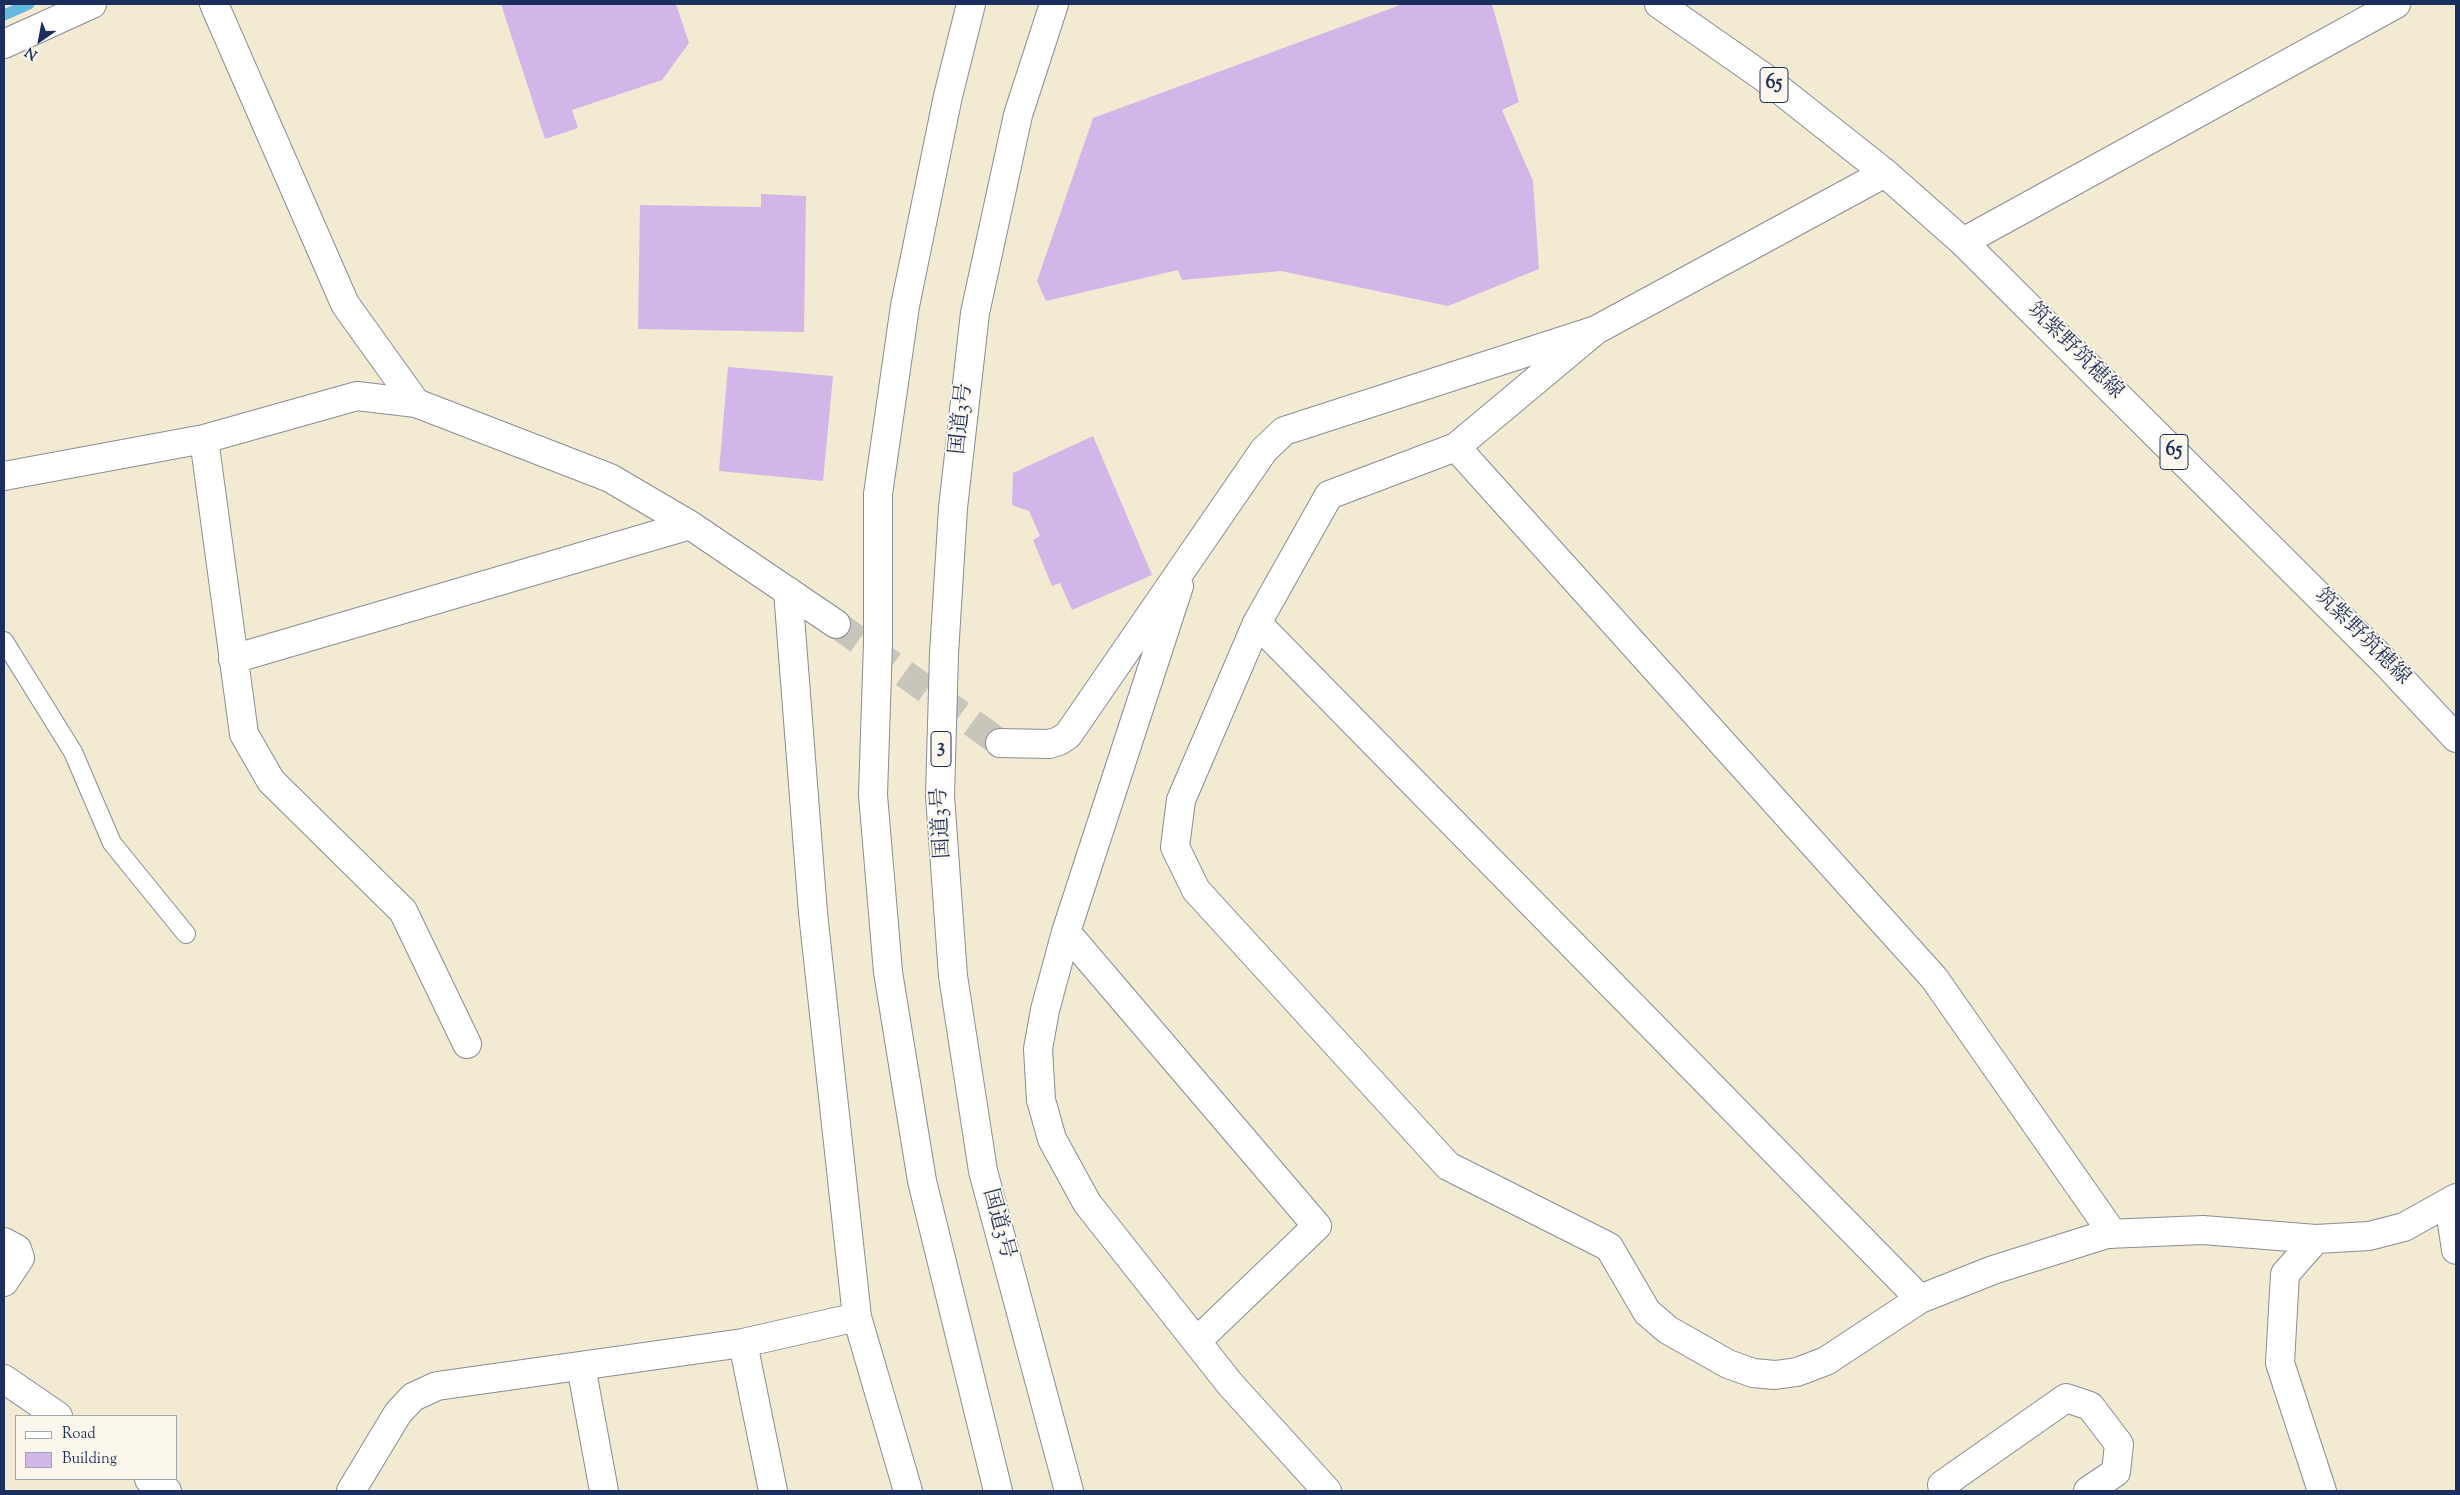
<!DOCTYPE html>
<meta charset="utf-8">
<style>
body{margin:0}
#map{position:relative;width:2460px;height:1495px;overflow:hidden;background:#f3ead2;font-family:"Sorts Mill Goudy",serif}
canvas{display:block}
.frame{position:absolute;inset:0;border:5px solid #1b2f5e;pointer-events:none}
.legend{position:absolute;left:15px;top:1415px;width:162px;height:65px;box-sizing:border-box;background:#fbf7ec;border:1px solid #a1a7b3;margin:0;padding:6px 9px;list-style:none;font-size:15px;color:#1b2f5e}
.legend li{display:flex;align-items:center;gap:10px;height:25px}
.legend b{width:25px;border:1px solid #a1a7b3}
.north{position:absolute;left:15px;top:15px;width:50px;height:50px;-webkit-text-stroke:4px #fbf7ec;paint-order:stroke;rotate:213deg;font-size:14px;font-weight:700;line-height:20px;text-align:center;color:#1b2f5e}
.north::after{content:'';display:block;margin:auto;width:18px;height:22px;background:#1b2f5e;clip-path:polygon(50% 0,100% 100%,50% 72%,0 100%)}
</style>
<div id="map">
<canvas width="2460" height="1495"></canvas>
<div class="frame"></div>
<ul class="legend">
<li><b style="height:6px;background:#fff"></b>Road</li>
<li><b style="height:14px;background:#d2b6e9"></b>Building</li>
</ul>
<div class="north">N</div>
</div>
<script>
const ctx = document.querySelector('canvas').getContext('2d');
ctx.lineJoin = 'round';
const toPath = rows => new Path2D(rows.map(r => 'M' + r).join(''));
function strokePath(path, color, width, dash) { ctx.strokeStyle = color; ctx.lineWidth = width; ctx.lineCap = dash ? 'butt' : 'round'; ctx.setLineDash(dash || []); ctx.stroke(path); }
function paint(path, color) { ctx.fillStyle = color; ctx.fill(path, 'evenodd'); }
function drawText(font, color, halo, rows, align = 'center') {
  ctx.font = font + ' "Sorts Mill Goudy","Noto Serif JP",serif'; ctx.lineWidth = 4; ctx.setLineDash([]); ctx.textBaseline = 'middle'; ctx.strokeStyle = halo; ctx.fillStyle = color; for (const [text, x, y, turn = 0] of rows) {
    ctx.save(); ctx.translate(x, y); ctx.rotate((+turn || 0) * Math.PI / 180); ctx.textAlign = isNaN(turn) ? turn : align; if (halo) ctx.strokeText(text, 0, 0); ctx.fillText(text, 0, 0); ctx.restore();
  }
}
const stream = toPath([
 [4,15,29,4]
]);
const building = toPath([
 [501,4,676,4,689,43,662,80,572,110,578,128,545,139],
 [1403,4,1492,4,1519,102,1502,110,1533,181,1539,269,1448,306,1281,271,1182,280,1178,270,1046,301,1037,281,1093,118],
 [761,194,806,196,804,332,638,329,640,205,761,207],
 [728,367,833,376,823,481,719,471],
 [1093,436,1152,575,1072,610,1060,583,1052,586,1033,540,1040,536,1029,511,1012,505,1013,473]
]);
const minorTunnel = toPath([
 [836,624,1000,743]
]);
const service = toPath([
 [4,641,73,752,112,843,186,934]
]);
const minor = toPath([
 [214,4,345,304,416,403],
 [1963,242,2396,4],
 [1596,330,1456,447,1329,495,1257,623,1181,800,1175,847,1196,890,1448,1166,1609,1247,1647,1312,1668,1330,1728,1364,1753,1373,1775,1375,1797,1372,1826,1361,1920,1299,1993,1270,2107,1234,2203,1230,2316,1239,2369,1236,2404,1227,2456,1198],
 [204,439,244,734,271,781,403,911,467,1044],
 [1456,447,1934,978,2113,1234],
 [4,476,204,439,357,396,416,403,610,478,690,525,836,624],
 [1179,586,1066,932,1045,1010,1038,1049,1041,1100,1052,1139,1087,1203,1230,1384,1327,1491],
 [788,591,813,913,857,1317,908,1491],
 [1257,623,1920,1299],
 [233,659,690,525],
 [1000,743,1049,744,1059,741,1068,735,1264,450,1284,431,1596,330,1885,173],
 [1066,932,1317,1226,1197,1341],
 [2449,1203,2456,1250],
 [2316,1239,2285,1274,2280,1363,2322,1491],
 [4,1242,17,1249,20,1258,4,1282],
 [743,1343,773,1491],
 [581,1366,604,1491],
 [4,1379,58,1416],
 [149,1479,167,1491],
 [351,1491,398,1413,413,1397,437,1386,743,1343,857,1317],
 [1946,1491,1942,1485,2066,1398,2090,1406,2119,1444,2116,1472,2088,1491]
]);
const tertiary = toPath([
 [4,44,92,4]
]);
const primary = toPath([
 [1659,4,1765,78,1885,173,1963,242,2385,662,2456,738]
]);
const trunk = toPath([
 [971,4,948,96,905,306,878,494,878,643,873,795,888,972,922,1181,998,1491],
 [1054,4,1018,115,975,313,953,508,944,654,940,796,953,976,983,1171,1069,1491]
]);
const shields = [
 [1774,85,28],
 [2174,452,28],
 [941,749,20]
];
const shieldNames = [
 ["65",1774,85],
 ["65",2174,452],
 ["3",941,749]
];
const streetNames = [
 ["筑紫野筑穂線",2074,352,45],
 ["国道3号",963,419,-84],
 ["筑紫野筑穂線",2361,638,45],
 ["国道3号",943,823,-93],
 ["国道3号",997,1224,75]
];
strokePath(stream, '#62b9df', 11);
paint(building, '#d2b6e9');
strokePath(minorTunnel, '#c8c5bb', 28, [28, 14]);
strokePath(service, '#878c98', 20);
strokePath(minor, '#878c98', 30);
strokePath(tertiary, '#878c98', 30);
strokePath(primary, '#878c98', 30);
strokePath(trunk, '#878c98', 30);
strokePath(service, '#fff', 18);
strokePath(minor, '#fff', 28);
strokePath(tertiary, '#fff', 28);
strokePath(primary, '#fff', 28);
strokePath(trunk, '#fff', 28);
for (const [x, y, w] of shields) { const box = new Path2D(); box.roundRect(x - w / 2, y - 17.5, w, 35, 4); ctx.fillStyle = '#fbf7ec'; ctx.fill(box); strokePath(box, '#1b2f5e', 1); }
drawText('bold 20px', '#1b2f5e', null, shieldNames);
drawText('21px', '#1b2f5e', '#fbf7ec', streetNames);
</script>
